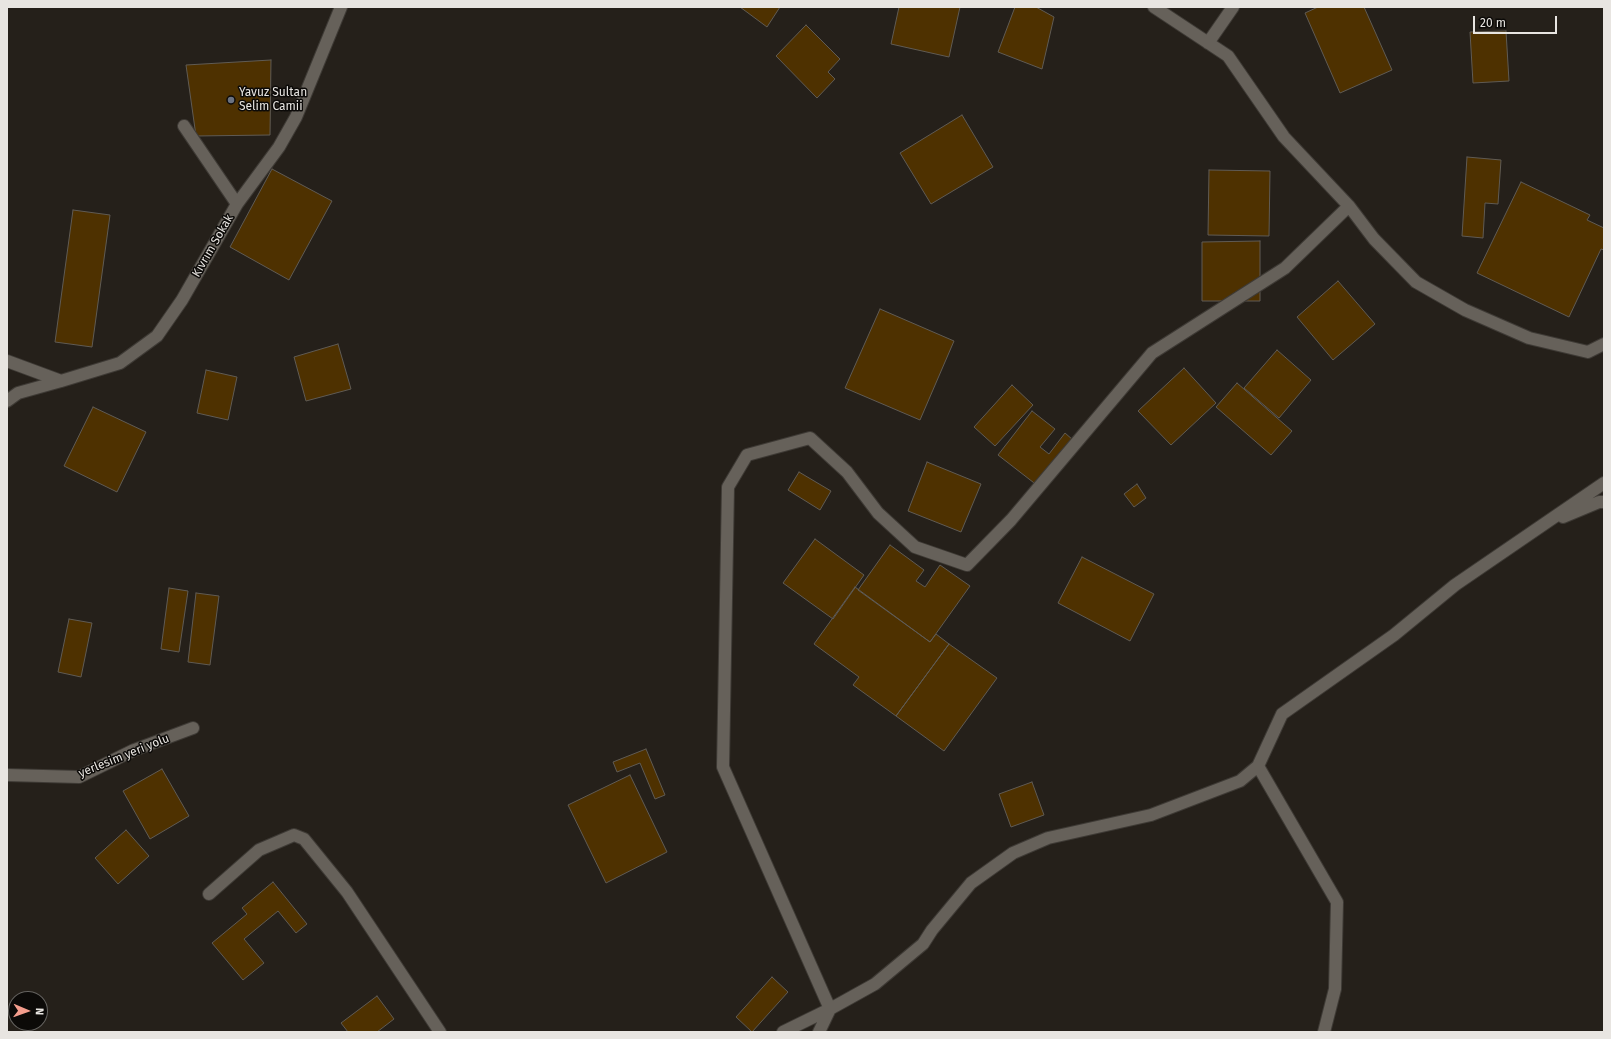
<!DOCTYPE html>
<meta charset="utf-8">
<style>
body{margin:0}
#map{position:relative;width:1611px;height:1039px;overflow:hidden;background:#25201a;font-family:"Fira Sans",sans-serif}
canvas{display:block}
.frame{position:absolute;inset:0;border:8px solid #e8e5e1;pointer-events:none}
.north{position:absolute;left:8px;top:991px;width:40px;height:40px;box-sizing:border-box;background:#0c0a08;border:1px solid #64625f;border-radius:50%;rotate:92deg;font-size:11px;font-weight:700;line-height:16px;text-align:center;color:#e8e5e1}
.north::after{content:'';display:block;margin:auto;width:14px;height:18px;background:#f49d8d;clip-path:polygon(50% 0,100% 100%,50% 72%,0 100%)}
.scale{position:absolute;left:1473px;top:16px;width:84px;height:18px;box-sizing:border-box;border:2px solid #e8e5e1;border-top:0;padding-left:5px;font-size:12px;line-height:14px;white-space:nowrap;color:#e8e5e1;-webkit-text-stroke:3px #0c0a08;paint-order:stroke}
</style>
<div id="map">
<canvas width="1611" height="1039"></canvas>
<div class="frame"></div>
<div class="north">N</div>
<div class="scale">20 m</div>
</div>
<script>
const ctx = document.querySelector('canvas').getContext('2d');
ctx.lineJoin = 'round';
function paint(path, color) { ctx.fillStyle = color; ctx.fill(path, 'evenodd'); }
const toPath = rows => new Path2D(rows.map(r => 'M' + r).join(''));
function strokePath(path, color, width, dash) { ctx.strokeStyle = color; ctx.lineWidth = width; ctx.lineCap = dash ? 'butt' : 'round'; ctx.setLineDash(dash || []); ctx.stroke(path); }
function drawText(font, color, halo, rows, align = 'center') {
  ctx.font = font + ' "Fira Sans",sans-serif'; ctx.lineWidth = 3; ctx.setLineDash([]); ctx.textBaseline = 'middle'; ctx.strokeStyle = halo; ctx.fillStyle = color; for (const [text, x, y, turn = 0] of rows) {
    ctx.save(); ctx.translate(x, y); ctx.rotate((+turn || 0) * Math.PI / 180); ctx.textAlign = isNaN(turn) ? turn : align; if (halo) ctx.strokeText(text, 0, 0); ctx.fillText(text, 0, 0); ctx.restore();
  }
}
const building = toPath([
 [740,7,780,7,767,27,740,7],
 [899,7,960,7,949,57,891,44,899,7],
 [1015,7,1036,7,1054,17,1042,69,998,52,1015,7],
 [1318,7,1364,7,1392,70,1340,93,1305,13,1318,7],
 [806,25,840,59,828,72,835,79,817,98,776,56,806,25],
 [1506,31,1509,81,1473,83,1470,32,1506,31],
 [271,60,270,135,196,136,186,65,271,60],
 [962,115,993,167,931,204,900,153,962,115],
 [1467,157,1501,160,1498,204,1485,203,1483,238,1462,236,1467,157],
 [272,169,332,201,289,280,230,247,272,169],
 [1209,170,1270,171,1269,236,1208,235,1209,170],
 [1521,182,1590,215,1587,220,1604,228,1604,250,1601,249,1569,317,1477,273,1521,182],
 [73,210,110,215,92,347,55,342,73,210],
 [1260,241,1260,301,1202,301,1202,242,1260,241],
 [1338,281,1375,324,1333,360,1297,317,1338,281],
 [880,309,954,341,920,420,845,388,880,309],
 [338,344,351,389,306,401,294,357,338,344],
 [1277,350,1311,380,1279,418,1244,388,1277,350],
 [1184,368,1216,403,1171,445,1138,411,1184,368],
 [206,370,237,377,228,420,197,413,206,370],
 [1237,383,1292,431,1271,455,1216,407,1237,383],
 [1012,385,1033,405,995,446,974,427,1012,385],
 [93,407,146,432,117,492,64,466,93,407],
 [1032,411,1055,429,1040,447,1049,454,1065,433,1073,440,1038,486,998,455,1032,411],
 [927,462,981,484,961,532,908,511,927,462],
 [799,472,831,491,820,510,788,490,799,472],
 [1137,484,1146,498,1134,507,1124,494,1137,484],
 [815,539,864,575,833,619,783,583,815,539],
 [890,545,924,570,916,581,925,587,940,565,970,586,930,642,858,590,890,545],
 [1082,557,1154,594,1130,641,1058,603,1082,557],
 [855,587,930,642,936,634,949,644,896,716,853,685,859,677,814,644,855,587],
 [169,588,188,591,179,652,161,649,169,588],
 [196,593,219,596,210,665,188,662,196,593],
 [69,619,92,623,81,677,58,672,69,619],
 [949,644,997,678,944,751,896,716,949,644],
 [646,749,665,795,655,799,640,763,617,772,613,762,646,749],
 [162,769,189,816,150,839,123,791,162,769],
 [630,775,667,852,606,883,568,805,630,775],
 [1032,782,1044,815,1011,827,999,794,1032,782],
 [126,830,149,856,118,884,95,858,126,830],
 [273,882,307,924,296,933,278,911,244,939,264,963,243,980,212,943,247,914,242,908,273,882],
 [772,977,788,992,752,1032,736,1017,772,977],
 [377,996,394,1019,377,1032,348,1032,341,1023,377,996]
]);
const street = toPath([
 [1154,7,1228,56,1284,137,1349,206,1374,239,1416,282,1465,310,1529,338,1588,352,1604,344],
 [1208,43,1233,7],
 [184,126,237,204],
 [7,361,61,381],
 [7,401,18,393,61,381,120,363,157,336,182,300,237,204,279,147,296,117,341,7],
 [1563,517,1599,502,1604,502],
 [1258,766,1337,902,1335,989,1324,1032],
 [7,775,79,777,134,750,193,728],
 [209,894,259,850,294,835,304,839,347,892,440,1032],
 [783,1032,830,1009,875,984,923,944,932,930,971,883,1013,853,1048,838,1151,815,1240,781,1258,766,1282,714,1394,635,1455,585,1604,483],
 [819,1032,830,1009,723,767,728,487,747,455,810,438,847,472,878,513,915,547,967,565,1011,520,1152,353,1285,268,1349,206]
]);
const markers = [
 [231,100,4,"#6b7280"]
];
const poiNames = [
 ["Yavuz Sultan",239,93],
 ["Selim Camii",239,107]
];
const streetNames = [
 ["Kıvrım Sokak",213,246,-60],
 ["yerlesim yeri yolu",124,756,-22]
];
paint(building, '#4e3100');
strokePath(building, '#605b54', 1);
strokePath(street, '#3e3a35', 14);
strokePath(street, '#66615a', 12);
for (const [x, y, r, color] of markers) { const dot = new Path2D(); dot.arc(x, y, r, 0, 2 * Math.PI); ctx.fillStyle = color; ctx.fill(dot); strokePath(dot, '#0c0a08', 1.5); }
drawText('12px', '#e8e5e1', '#0c0a08', poiNames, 'left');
drawText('12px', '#e8e5e1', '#0c0a08', streetNames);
</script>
